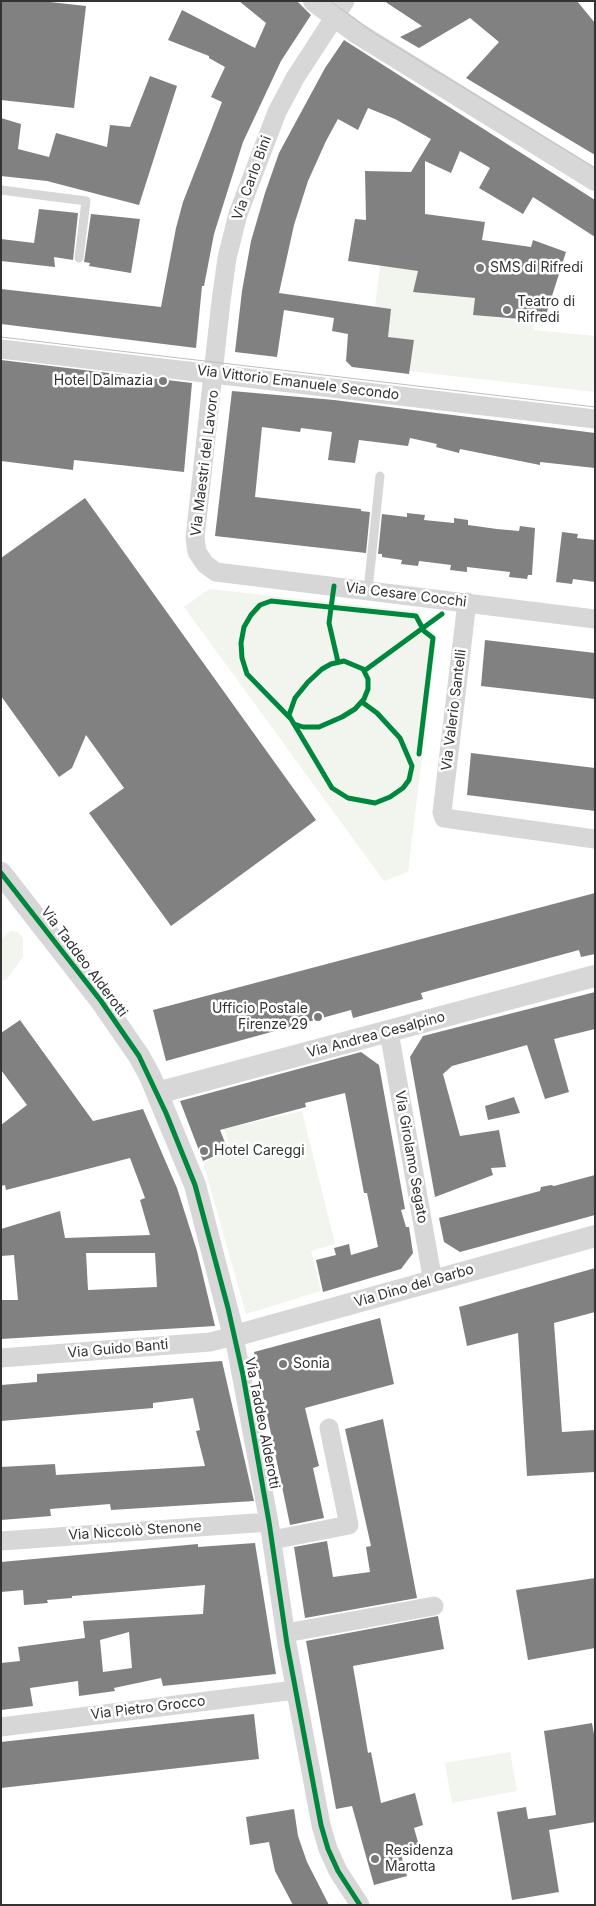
<!DOCTYPE html>
<meta charset="utf-8">
<style>
body{margin:0}
#map{position:relative;width:596px;height:1906px;overflow:hidden;background:#fff;font-family:Inter,sans-serif}
canvas{display:block}
.frame{position:absolute;inset:0;border:2px solid #333;pointer-events:none}
</style>
<div id="map">
<canvas width="596" height="1906"></canvas>
<div class="frame"></div>
</div>
<script>
const ctx = document.querySelector('canvas').getContext('2d');
ctx.lineJoin = 'round';
function paint(path, color) { ctx.fillStyle = color; ctx.fill(path, 'evenodd'); }
const toPath = rows => new Path2D(rows.map(r => 'M' + r).join(''));
function strokePath(path, color, width, dash) { ctx.strokeStyle = color; ctx.lineWidth = width; ctx.lineCap = dash ? 'butt' : 'round'; ctx.setLineDash(dash || []); ctx.stroke(path); }
function drawText(font, color, halo, rows, align = 'center') {
  ctx.font = font + ' Inter,sans-serif'; ctx.lineWidth = 5; ctx.setLineDash([]); ctx.textBaseline = 'middle'; ctx.strokeStyle = halo; ctx.fillStyle = color; for (const [text, x, y, turn = 0] of rows) {
    ctx.save(); ctx.translate(x, y); ctx.rotate((+turn || 0) * Math.PI / 180); ctx.textAlign = isNaN(turn) ? turn : align; if (halo) ctx.strokeText(text, 0, 0); ctx.fillText(text, 0, 0); ctx.restore();
  }
}
const green = toPath([
 [380,265,418,271,413,291,475,298,473,315,535,322,534,330,595,336,595,392,409,371,414,341,388,337,375,307],
 [209,589,420,612,425,626,437,635,408,872,384,881,184,607],
 [10,931,18,932,21,935,23,940,23,957,7,979,1,982,1,939],
 [302,1111,335,1244,311,1251,321,1291,246,1314,203,1162,231,1151,224,1129],
 [510,1752,517,1791,452,1803,445,1763]
]);
const building = toPath([
 [1,1,41,1,86,6,74,108,1,100],
 [239,1,297,1,311,15,281,61,243,142,214,234,204,286,202,286,196,348,1,324,1,289,161,307,176,228,183,202,222,102,211,97,225,67,209,58,209,56,168,40,182,10,255,48,266,23],
 [384,1,577,1,595,23,595,155,466,78,499,42,470,18,419,48,400,37,422,26],
 [344,40,595,200,595,237,533,197,523,214,479,188,490,168,460,151,451,173,425,161,425,214,485,222,482,240,531,247,533,240,566,252,544,321,473,315,475,298,413,292,418,271,348,261,355,219,366,220,365,171,411,172,431,139,395,119,368,108,358,130,338,119,326,141,308,181,294,225,279,293,391,309,388,337,414,340,409,374,352,367,346,361,348,334,332,331,334,318,284,310,277,357,235,352,242,291,251,241,265,193,279,153,325,68],
 [150,76,177,86,139,205,47,181,1,176,1,118,21,124,18,149,49,157,56,133,107,147,110,125,130,127],
 [39,209,78,213,73,260,54,257,55,267,1,261,1,239,34,243],
 [91,214,140,219,131,273,89,266,90,263,84,262],
 [1,360,192,383,184,472,74,460,73,470,1,461],
 [232,391,334,400,595,433,595,468,540,462,540,465,460,449,459,453,436,447,437,444,410,438,408,446,359,440,355,463,328,460,332,432,301,428,300,432,262,427,255,497,361,509,361,511,370,512,366,553,215,536],
 [85,498,316,820,171,926,89,813,124,788,86,735,72,768,59,777,1,696,1,558],
 [407,513,425,515,424,520,454,523,454,518,468,520,468,525,497,529,519,531,520,526,535,528,532,575,528,575,527,579,509,577,510,572,467,567,467,572,450,570,451,565,419,561,418,566,401,564,402,560,382,557,382,554,378,554,382,514,407,517],
 [562,532,578,534,577,538,595,540,595,582,573,579,572,584,556,582],
 [485,640,595,653,595,699,481,686],
 [471,753,595,768,595,811,467,795],
 [595,893,595,954,581,957,579,950,421,993,423,999,353,1018,351,1010,166,1061,153,1010],
 [595,992,595,1029,554,1039,569,1092,545,1099,527,1045,452,1066,443,1074,460,1136,499,1130,506,1167,491,1168,493,1175,435,1197,410,1057,423,1036],
 [20,1020,93,1121,143,1109,177,1188,197,1251,215,1326,1,1339,1,1300,18,1300,14,1255,1,1256,1,1229,60,1211,65,1238,150,1235,140,1200,145,1198,130,1158,6,1190,5,1185,1,1186,1,1125,27,1105,1,1070,1,1033],
 [86,1253,155,1253,157,1287,88,1290],
 [361,1052,379,1065,405,1209,401,1210,406,1227,409,1227,413,1253,401,1269,323,1292,316,1260,336,1255,334,1248,349,1244,351,1255,378,1247,367,1193,364,1193,345,1093,305,1103,306,1107,220,1130,228,1150,203,1161,180,1101],
 [514,1097,520,1113,488,1120,485,1106],
 [595,1175,595,1215,460,1252,444,1242,439,1218,540,1191,541,1187,551,1185,554,1186],
 [595,1268,595,1312,554,1323,562,1432,595,1430,595,1472,527,1476,518,1333,467,1346,459,1307],
 [380,1318,394,1384,305,1408,319,1466,313,1468,324,1518,290,1525,254,1352],
 [222,1361,254,1501,111,1510,110,1504,50,1509,51,1516,1,1520,1,1467,55,1464,56,1475,205,1466,196,1431,200,1430,193,1398,153,1403,153,1408,1,1421,1,1385,37,1382,37,1374],
 [383,1419,417,1598,305,1618,294,1547,327,1541,333,1577,370,1572,366,1547,371,1546,345,1429],
 [255,1543,276,1674,163,1686,161,1678,114,1688,115,1691,79,1696,78,1681,30,1688,33,1706,1,1710,1,1663,20,1661,18,1647,85,1638,83,1621,203,1614,205,1585,72,1596,72,1598,47,1600,48,1603,24,1605,23,1590,1,1592,1,1562,198,1544,198,1547],
 [129,1632,132,1668,103,1672,100,1640],
 [595,1578,595,1648,528,1660,516,1590],
 [438,1616,444,1649,353,1666,368,1753,371,1752,381,1803,415,1793,423,1825,414,1828,420,1849,401,1854,407,1876,374,1885,352,1806,336,1809,306,1641],
 [254,1714,259,1759,1,1788,1,1742],
 [592,1723,595,1740,595,1822,549,1830,559,1892,512,1900,497,1812,526,1807,528,1819,556,1815,544,1731],
 [294,1809,298,1836,307,1862,329,1905,293,1905,275,1871,269,1842,250,1845,246,1817]
]);
const service = toPath([
 [1,190,86,201,79,258],
 [368,590,380,476]
]);
const minor = toPath([
 [345,1,295,78,277,112,238,214,227,258,221,301,195,538,197,552,205,564,216,572,595,619],
 [1,349,595,419],
 [467,602,442,812,444,818,595,839],
 [389,1032,433,1282],
 [1,1358,210,1342,234,1336,269,1522,287,1644,321,1825,328,1849,338,1871,360,1905],
 [272,1540,349,1525,329,1428],
 [1,1541,269,1522],
 [286,1633,434,1606],
 [1,1727,295,1690]
]);
const tertiary = toPath([
 [314,1,357,33,595,180],
 [1,873,101,1001,139,1056,150,1076,195,1185,234,1336,595,1236],
 [157,1093,595,976]
]);
const tram = toPath([
 [330,1,374,33,595,168],
 [1,337,595,407]
]);
const cycleway = toPath([
 [334,586,329,623,338,662],
 [364,671,442,614],
 [362,702,377,713,400,738,412,766,409,780,403,788,390,797,375,803,348,798,332,788,291,719,247,674,242,658,241,643,244,627,251,615,260,605,271,601,416,616,424,631,433,638,419,754],
 [291,719,289,715,295,698,308,682,322,669,331,664,344,661,363,669,368,679,368,689,364,699,355,709,342,717,319,727,303,727,294,724],
 [1,873,101,1001,139,1056,166,1113,195,1185,228,1308,243,1375,269,1522,287,1644,321,1825,328,1849,338,1871,360,1905]
]);
const markers = [
 [480,268,5,"#7a7a7a"],
 [507,310,5,"#7a7a7a"],
 [163,381,5,"#7a7a7a"],
 [318,1017,5,"#7a7a7a"],
 [204,1151,5,"#7a7a7a"],
 [283,1364,5,"#7a7a7a"],
 [375,1859,5,"#7a7a7a"]
];
const streetNames = [
 ["Via Carlo Bini",252,178,-70],
 ["Via Vittorio Emanuele Secondo",298,383,7],
 ["Via Maestri del Lavoro",205,463,-83],
 ["Via Cesare Cocchi",406,595,7],
 ["Via Valerio Santelli",454,710,-83],
 ["Via Taddeo Alderotti",84,962,53],
 ["Via Andrea Cesalpino",376,1035,-15],
 ["Via Girolamo Segato",411,1157,80],
 ["Via Dino del Garbo",414,1286,-16],
 ["Via Guido Banti",118,1349,-5],
 ["Via Taddeo Alderotti",262,1423,79],
 ["Via Niccolò Stenone",135,1531,-4],
 ["Via Pietro Grocco",148,1708,-7]
];
const poiNames = [
 ["SMS di Rifredi",490,268],
 ["Teatro di",517,302],
 ["Rifredi",517,318],
 ["Hotel Dalmazia",153,381,"right"],
 ["Ufficio Postale",308,1009,"right"],
 ["Firenze 29",308,1025,"right"],
 ["Hotel Careggi",214,1151],
 ["Sonia",293,1364],
 ["Residenza",385,1851],
 ["Marotta",385,1867]
];
paint(green, '#f1f5ed');
paint(building, '#818181');
strokePath(service, '#d7d7d7', 9);
strokePath(minor, '#d7d7d7', 19);
strokePath(tertiary, '#d7d7d7', 22);
strokePath(tram, '#bebebe', 1);
strokePath(cycleway, '#00873e', 5);
for (const [x, y, r, color] of markers) { const dot = new Path2D(); dot.arc(x, y, r, 0, 2 * Math.PI); ctx.fillStyle = color; ctx.fill(dot); strokePath(dot, '#fff', 2); }
drawText('14px', '#333', '#fff', streetNames);
drawText('14px', '#333', '#fff', poiNames, 'left');
</script>
